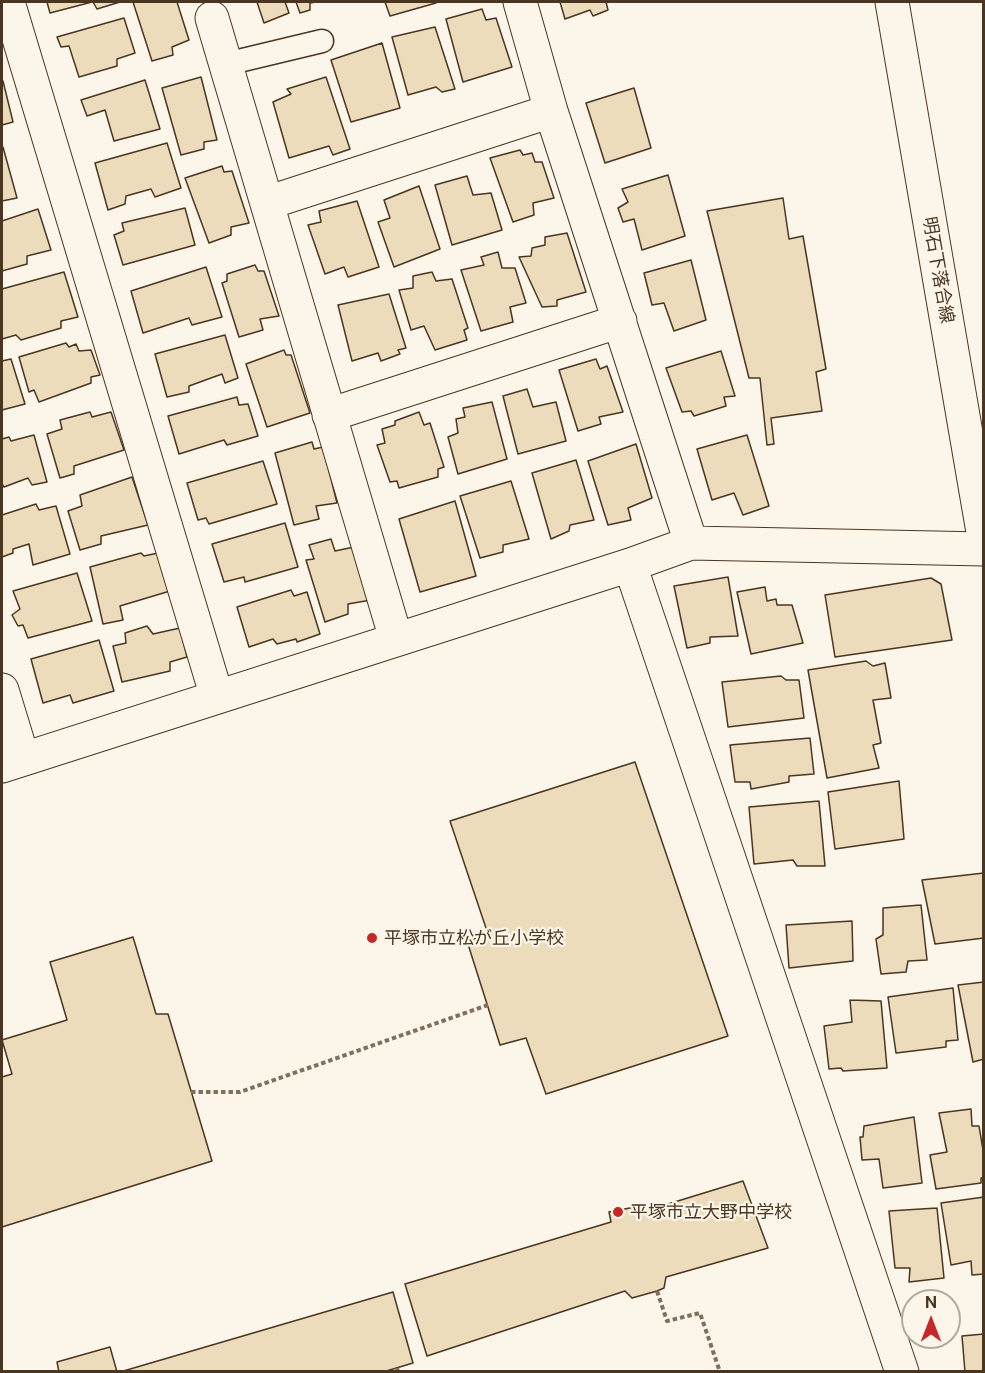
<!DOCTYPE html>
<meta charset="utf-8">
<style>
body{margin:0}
#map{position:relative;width:985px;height:1373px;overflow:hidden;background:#fbf6e9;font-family:"Public Sans",sans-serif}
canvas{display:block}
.frame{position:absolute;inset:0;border:3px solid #4a3520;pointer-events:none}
.north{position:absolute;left:901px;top:1289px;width:60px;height:60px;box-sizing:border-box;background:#fbf6e9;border:2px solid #b4a999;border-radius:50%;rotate:0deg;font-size:16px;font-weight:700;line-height:24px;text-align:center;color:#4a3520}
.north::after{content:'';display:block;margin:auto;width:21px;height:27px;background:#c62828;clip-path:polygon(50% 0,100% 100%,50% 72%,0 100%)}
</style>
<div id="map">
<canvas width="985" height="1373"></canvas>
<div class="frame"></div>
<div class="north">N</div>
</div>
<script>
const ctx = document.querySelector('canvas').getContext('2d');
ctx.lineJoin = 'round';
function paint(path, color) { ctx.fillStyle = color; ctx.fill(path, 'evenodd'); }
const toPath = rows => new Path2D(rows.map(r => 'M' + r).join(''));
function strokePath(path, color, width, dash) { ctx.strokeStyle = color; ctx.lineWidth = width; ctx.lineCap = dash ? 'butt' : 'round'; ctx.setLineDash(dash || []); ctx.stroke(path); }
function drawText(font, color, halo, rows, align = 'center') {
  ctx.font = font + ' "Public Sans","Noto Sans JP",sans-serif'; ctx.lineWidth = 4.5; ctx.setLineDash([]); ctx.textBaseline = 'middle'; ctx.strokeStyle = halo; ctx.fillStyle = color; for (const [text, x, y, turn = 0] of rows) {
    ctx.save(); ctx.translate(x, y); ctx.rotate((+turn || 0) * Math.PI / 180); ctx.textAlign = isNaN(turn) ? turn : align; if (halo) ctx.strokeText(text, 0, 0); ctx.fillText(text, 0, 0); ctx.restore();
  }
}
const building = toPath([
 [47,2,92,2,50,13,47,2],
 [93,2,120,2,97,9,93,2],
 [133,2,177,2,189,40,172,47,173,55,152,61,133,2],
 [257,2,285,2,289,13,264,23,257,2],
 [296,2,316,2,310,3,310,10,300,13,296,2],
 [385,2,436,2,436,3,390,16,385,2],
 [560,2,606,2,608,10,593,16,590,10,565,19,560,2],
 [482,9,486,20,496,18,512,67,463,82,446,19,482,9],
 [124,18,135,53,117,59,117,66,79,77,69,46,61,47,57,37,124,18],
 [435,27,455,89,442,92,436,87,408,95,392,37,435,27],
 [382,43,400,108,351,122,331,60,382,43],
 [201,77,217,140,204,142,204,149,181,155,162,88,201,77],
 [326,77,350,149,333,155,329,146,289,158,273,102,291,94,287,89,326,77],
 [145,80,160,129,114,141,105,110,87,116,81,100,145,80],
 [3,81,13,122,2,125,2,81,3,81],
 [634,88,651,148,605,163,586,103,634,88],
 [167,143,181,188,155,197,151,189,126,196,125,204,108,210,95,163,167,143],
 [3,147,17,198,2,201,2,148,3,147],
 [520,150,523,155,532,153,535,162,542,162,554,198,533,203,534,215,513,222,490,158,520,150],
 [222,166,224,172,232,171,249,223,231,227,231,235,209,243,185,178,222,166],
 [668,175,685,236,642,250,634,219,623,222,618,208,628,202,622,189,668,175],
 [467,176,473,195,491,193,502,230,452,245,435,185,467,176],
 [419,186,440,249,394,267,378,222,390,218,384,200,419,186],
 [783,198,789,239,803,236,826,369,816,372,822,411,771,418,774,444,767,445,760,378,749,378,707,211,783,198],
 [357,201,379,267,348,277,344,267,325,274,308,225,321,222,319,211,357,201],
 [185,208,195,245,123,265,114,235,124,231,122,223,185,208],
 [38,209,51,250,27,256,27,264,2,271,2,275,2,221,38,209],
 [567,233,586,292,557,300,557,306,542,307,519,257,531,256,532,248,545,245,545,237,567,233],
 [498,252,502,268,515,268,526,303,510,307,513,322,481,331,461,270,484,265,481,257,498,252],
 [691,260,706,320,674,331,664,303,652,305,644,273,691,260],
 [255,265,258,271,264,271,279,316,260,319,263,330,239,337,222,283,227,281,227,274,255,265],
 [206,267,222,317,192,325,189,318,143,333,131,291,206,267],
 [64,272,78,317,61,321,61,328,21,340,16,335,2,339,2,289,64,272],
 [432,272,436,281,452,279,468,328,464,330,467,340,435,350,424,326,411,330,399,290,413,288,413,276,432,272],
 [389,294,406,348,398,350,400,354,381,361,378,353,352,361,338,305,389,294],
 [225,335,238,378,225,383,222,374,189,386,189,392,167,397,155,354,225,335],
 [66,343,69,347,76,344,79,351,91,350,100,375,91,377,91,383,39,402,34,390,29,392,19,357,66,343],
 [284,350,286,355,291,355,310,413,267,427,246,364,284,350],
 [721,351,735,396,724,397,726,406,694,416,691,411,682,412,666,368,721,351],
 [11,359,25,404,2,410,2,361,11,359],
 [596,359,600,369,607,366,623,412,599,417,601,424,578,431,559,370,596,359],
 [527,389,533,407,556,402,566,441,518,454,503,396,527,389],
 [237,397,239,405,248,404,258,436,227,445,224,440,179,454,168,416,237,397],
 [492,402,507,459,458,474,448,437,458,433,456,419,465,417,463,408,492,402],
 [90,412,92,417,111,412,124,450,74,466,74,474,60,478,47,434,62,429,60,420,90,412],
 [419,412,424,425,430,423,444,467,438,469,438,477,399,488,397,481,390,482,377,445,385,443,382,429,395,425,395,421,419,412],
 [34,435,47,482,32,485,28,478,4,487,2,484,2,439,9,437,11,441,34,435],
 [747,435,769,506,743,515,734,493,712,500,697,449,747,435],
 [312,442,314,449,323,447,337,503,316,506,319,519,294,525,275,453,312,442],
 [636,444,652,498,628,508,631,520,608,525,588,461,636,444],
 [576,460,594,520,570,525,569,531,551,539,532,473,576,460],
 [263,461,277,504,209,524,206,518,198,520,187,483,263,461],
 [132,477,148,525,101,536,101,544,80,550,68,511,82,506,80,495,132,477],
 [511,481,529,539,503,545,503,552,480,558,460,496,511,481],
 [455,501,476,576,420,592,399,519,455,501],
 [36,504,39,510,56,506,70,554,33,565,29,544,13,549,13,553,2,557,2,515,36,504],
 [285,523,298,567,245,582,244,577,224,582,212,544,285,523],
 [331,539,335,551,354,547,371,600,348,604,348,614,325,622,306,560,314,559,309,545,331,539],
 [141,553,144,556,158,553,170,591,120,606,123,620,103,624,90,567,141,553],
 [77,573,92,621,28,638,23,625,18,626,12,615,20,609,13,591,77,573],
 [728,577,738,636,710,637,710,643,687,648,674,586,728,577],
 [931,578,941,584,952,640,835,657,825,595,931,578],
 [765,587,767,601,776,599,777,605,792,605,803,643,751,654,737,592,765,587],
 [291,590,294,596,307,592,320,634,297,642,296,639,277,644,273,639,249,647,237,607,291,590],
 [147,626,153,634,180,628,187,657,170,662,170,671,122,682,113,646,126,643,125,633,147,626],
 [99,640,114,691,73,703,70,695,43,703,31,659,99,640],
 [866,661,873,666,885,663,891,698,873,700,881,743,873,745,879,768,827,778,808,670,866,661],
 [781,676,786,680,799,680,804,718,728,727,722,682,781,676],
 [810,738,814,774,789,776,789,782,751,789,750,782,735,782,730,745,810,738],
 [635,762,728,1036,546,1094,526,1038,500,1045,467,941,488,934,450,821,635,762],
 [899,781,904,839,835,849,828,792,899,781],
 [819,801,825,866,797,866,793,860,754,864,749,807,819,801],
 [984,873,984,938,935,944,922,880,984,873],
 [921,905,927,960,908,961,906,972,881,974,876,939,883,935,883,908,921,905],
 [852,921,853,961,789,968,786,925,852,921],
 [133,937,156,1014,168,1014,212,1161,2,1227,2,1077,12,1074,2,1040,67,1020,50,962,133,937],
 [984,982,984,1059,973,1062,958,985,984,982],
 [953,988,958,1040,946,1041,946,1047,896,1053,888,997,953,988],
 [850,1000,881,1001,887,1068,843,1071,841,1068,829,1069,824,1026,852,1022,850,1000],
 [971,1109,972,1126,979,1126,984,1156,984,1178,981,1178,981,1183,936,1189,930,1155,947,1152,939,1113,971,1109],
 [914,1117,922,1183,883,1188,879,1159,862,1160,860,1137,863,1137,864,1126,914,1117],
 [743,1181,768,1248,666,1277,664,1288,657,1291,632,1298,625,1291,427,1356,405,1284,611,1222,609,1212,635,1207,642,1212,743,1181],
 [984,1197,984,1274,972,1275,971,1261,951,1265,941,1203,984,1197],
 [937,1208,944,1278,909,1282,910,1268,895,1268,889,1211,937,1208],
 [393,1292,413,1363,383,1372,120,1372,393,1292],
 [984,1334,984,1372,965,1372,962,1336,984,1334],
 [110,1347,117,1372,59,1372,57,1362,110,1347]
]);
const path = toPath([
 [191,1092,240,1092,488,1005],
 [657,1291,667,1321,700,1313,720,1372],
 [397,1368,398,1372]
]);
const service = toPath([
 [226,64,322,41]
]);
const minor = toPath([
 [8,2,217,697],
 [520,2,551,111,691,543],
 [212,18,396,639],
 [267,203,551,111],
 [329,415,620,321],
 [630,565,902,1372],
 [2,690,23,759],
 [2,766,630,565,691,543,984,549]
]);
const secondary = toPath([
 [892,2,984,538]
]);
const markers = [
 [372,938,6,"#c62828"],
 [618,1212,6,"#c62828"]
];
const streetNames = [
 ["明石下落合線",938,270,80]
];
const poiNames = [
 ["平塚市立松が丘小学校",384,938],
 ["平塚市立大野中学校",630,1212]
];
paint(building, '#ecdcbc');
strokePath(building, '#4a3520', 1.5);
strokePath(service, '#4a3520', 25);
strokePath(minor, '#4a3520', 35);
strokePath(secondary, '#4a3520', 35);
strokePath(path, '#7f6f5c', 4, [4.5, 3]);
strokePath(service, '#fbf6e9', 22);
strokePath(minor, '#fbf6e9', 33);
strokePath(secondary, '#fbf6e9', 33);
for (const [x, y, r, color] of markers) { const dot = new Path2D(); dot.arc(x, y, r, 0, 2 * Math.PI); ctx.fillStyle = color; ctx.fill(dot); strokePath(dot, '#fbf6e9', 2); }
drawText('18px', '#4a3520', '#fbf6e9', streetNames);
drawText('18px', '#4a3520', '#fbf6e9', poiNames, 'left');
</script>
